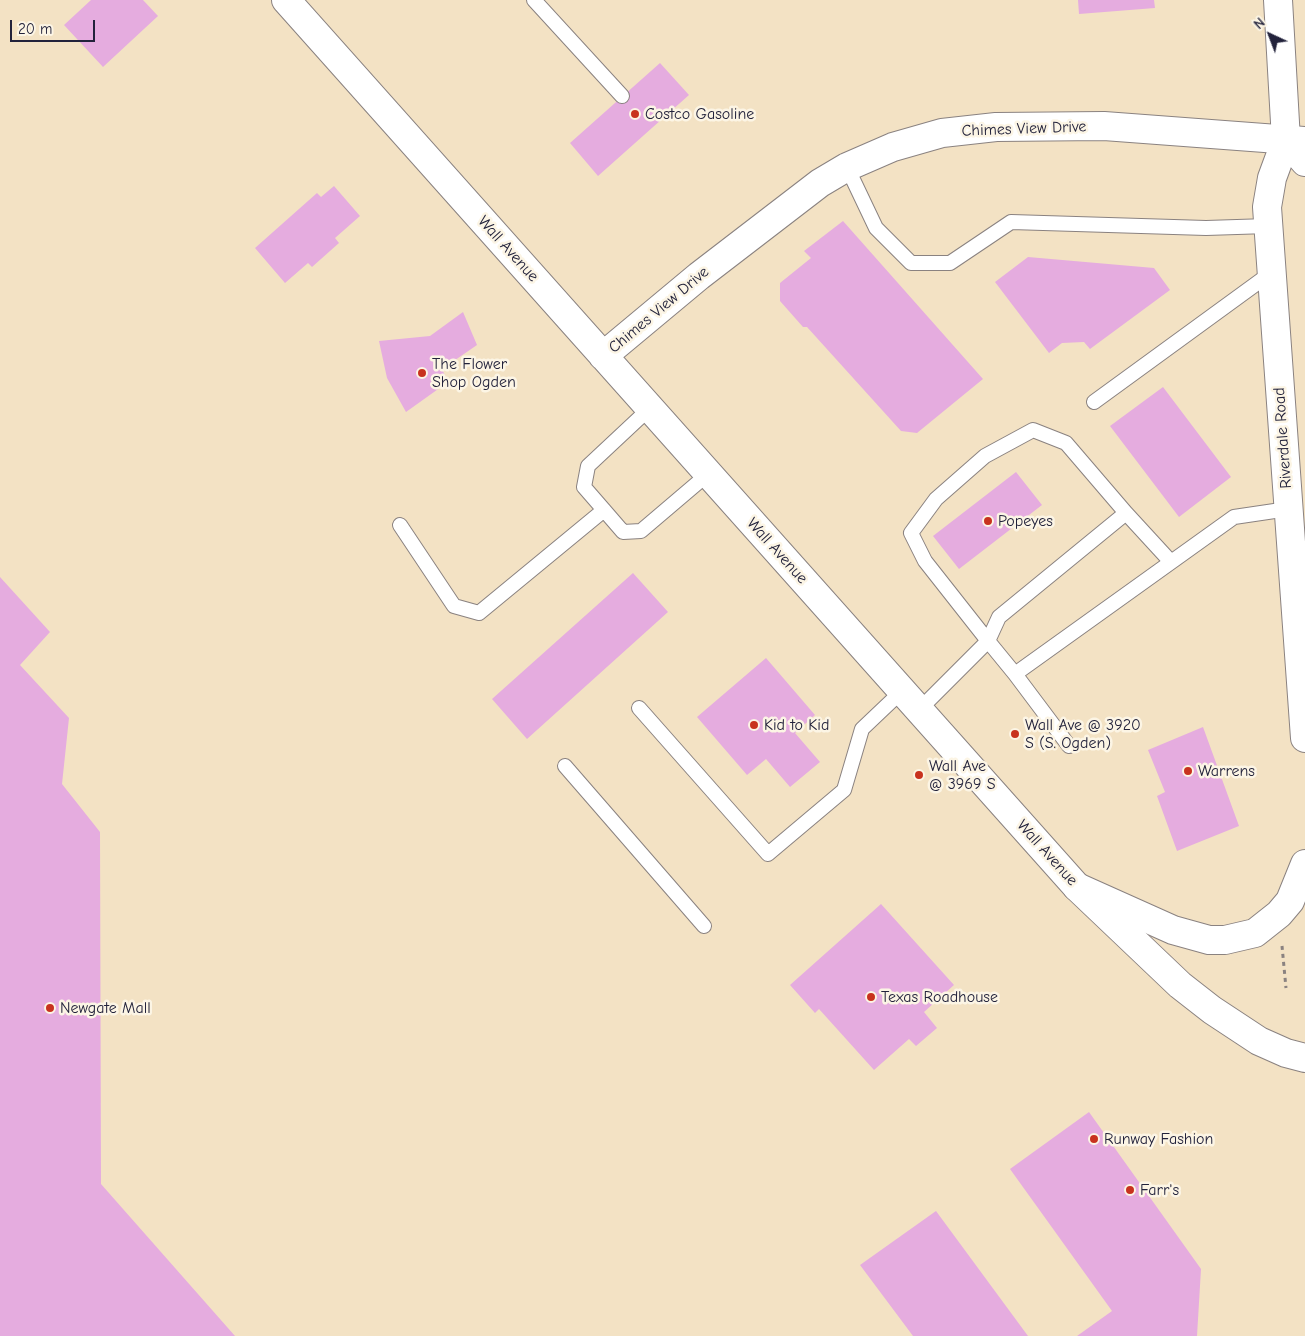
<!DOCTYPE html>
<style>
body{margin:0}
#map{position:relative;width:1305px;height:1336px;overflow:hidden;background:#f3e2c4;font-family:"Comic Neue",sans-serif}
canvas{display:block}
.north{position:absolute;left:1245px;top:10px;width:50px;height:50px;-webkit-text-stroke:4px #fcf5e5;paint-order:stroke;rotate:317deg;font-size:14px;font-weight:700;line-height:20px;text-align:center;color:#22223b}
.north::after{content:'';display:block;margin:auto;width:18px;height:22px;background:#22223b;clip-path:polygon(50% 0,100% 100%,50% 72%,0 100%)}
.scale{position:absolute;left:10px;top:20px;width:85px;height:22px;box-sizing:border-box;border:2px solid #22223b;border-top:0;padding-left:6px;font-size:15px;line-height:18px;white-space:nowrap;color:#22223b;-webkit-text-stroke:4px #fcf5e5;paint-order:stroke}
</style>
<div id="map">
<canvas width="1305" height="1336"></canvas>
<div class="north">N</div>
<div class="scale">20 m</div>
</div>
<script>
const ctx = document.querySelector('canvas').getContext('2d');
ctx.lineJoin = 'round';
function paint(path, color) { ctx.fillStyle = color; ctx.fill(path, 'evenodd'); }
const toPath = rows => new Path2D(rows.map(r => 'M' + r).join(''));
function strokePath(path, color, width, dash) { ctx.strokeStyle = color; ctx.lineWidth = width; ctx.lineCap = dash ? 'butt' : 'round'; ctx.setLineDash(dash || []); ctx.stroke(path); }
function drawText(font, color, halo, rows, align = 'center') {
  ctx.font = font + ' "Comic Neue",sans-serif'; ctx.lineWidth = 5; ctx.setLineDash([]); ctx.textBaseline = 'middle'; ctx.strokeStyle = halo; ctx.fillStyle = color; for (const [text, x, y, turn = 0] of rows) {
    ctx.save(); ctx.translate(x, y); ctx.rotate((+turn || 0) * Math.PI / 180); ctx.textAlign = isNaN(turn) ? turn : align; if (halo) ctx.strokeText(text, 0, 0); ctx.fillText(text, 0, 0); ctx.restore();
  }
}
const building = toPath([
 [91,0,143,0,158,16,103,67,64,25],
 [1078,0,1154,0,1155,8,1079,14],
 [660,63,689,95,598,176,570,143],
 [334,186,360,216,335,238,339,243,312,267,308,263,285,283,255,248,317,193,321,197],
 [843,221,983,379,917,433,901,431,807,327,803,327,780,301,780,283,811,258,804,251],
 [1028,257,1154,268,1170,290,1090,349,1084,342,1062,343,1049,353,995,282],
 [463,312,477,345,442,369,448,382,406,412,387,378,379,341,430,336],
 [1163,387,1231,477,1179,517,1110,426],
 [1016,472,1042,505,959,569,933,536],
 [633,573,668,612,527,739,492,699],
 [0,577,50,632,20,665,69,718,62,784,100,832,101,1184,235,1336,0,1336],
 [766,658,815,715,795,733,820,762,790,787,766,759,747,775,697,717],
 [1203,727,1239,826,1177,851,1157,796,1165,792,1148,750],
 [881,904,954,985,924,1012,937,1028,916,1046,909,1039,874,1070,819,1009,815,1013,790,985],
 [1089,1112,1201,1269,1197,1336,1077,1336,1112,1311,1010,1169],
 [936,1211,1028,1336,913,1336,860,1265]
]);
const path = toPath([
 [1282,946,1286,988]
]);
const service = toPath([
 [534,0,622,96],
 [847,167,876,228,911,263,950,263,1011,222,1206,228,1268,226],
 [1094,402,1271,273],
 [650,408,588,466,584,487,604,510,623,532,641,531,708,474],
 [1126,513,1066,443,1033,430,985,456,936,499,911,533,925,561,988,641,999,617,1126,513,1171,562],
 [400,525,454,606,479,613,604,510],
 [1015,674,1069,746],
 [639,708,768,854,844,790,862,729,902,691],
 [919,710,988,641,1015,674,1234,517,1288,509],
 [565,766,704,926]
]);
const secondary = toPath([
 [286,0,1077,887,1180,985,1212,1010,1259,1041,1286,1053,1305,1058],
 [603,356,699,276,820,183,847,167,893,147,942,133,996,127,1104,126,1305,141]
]);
const primary = toPath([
 [1278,0,1286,140,1272,178,1267,207,1305,738],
 [1286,140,1305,162],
 [1077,887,1173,930,1209,940,1225,940,1255,933,1279,914,1290,901,1305,864]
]);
const markers = [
 [635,114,5,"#c8321e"],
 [422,373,5,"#c8321e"],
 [988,521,5,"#c8321e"],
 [754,725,5,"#c8321e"],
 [1015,734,5,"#c8321e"],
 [1188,771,5,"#c8321e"],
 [919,775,5,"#c8321e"],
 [871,997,5,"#c8321e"],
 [50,1008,5,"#c8321e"],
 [1094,1139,5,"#c8321e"],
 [1130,1190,5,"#c8321e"]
];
const poiNames = [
 ["Costco Gasoline",645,114],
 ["The Flower",432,364],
 ["Shop Ogden",432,382],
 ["Popeyes",998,521],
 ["Kid to Kid",764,725],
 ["Wall Ave @ 3920",1025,725],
 ["S (S. Ogden)",1025,743],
 ["Wall Ave",929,766],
 ["@ 3969 S",929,784],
 ["Warrens",1198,771],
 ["Texas Roadhouse",881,997],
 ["Newgate Mall",60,1008],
 ["Runway Fashion",1104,1139],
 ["Farr's",1140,1190]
];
const streetNames = [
 ["Chimes View Drive",1024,129,-2],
 ["Wall Avenue",508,249,48],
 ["Chimes View Drive",659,310,-40],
 ["Riverdale Road",1283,438,-94],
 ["Wall Avenue",777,551,48],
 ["Wall Avenue",1047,853,48]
];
paint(building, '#e5acdf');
strokePath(service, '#8a8280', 16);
strokePath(secondary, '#8a8280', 30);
strokePath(primary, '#8a8280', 30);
strokePath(path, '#8a8280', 3, [4, 4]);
strokePath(service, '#fff', 14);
strokePath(secondary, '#fff', 28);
strokePath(primary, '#fff', 28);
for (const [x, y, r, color] of markers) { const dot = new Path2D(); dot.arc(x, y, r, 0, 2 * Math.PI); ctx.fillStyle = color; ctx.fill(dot); strokePath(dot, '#fcf5e5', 2); }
drawText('16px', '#22223b', '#fcf5e5', poiNames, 'left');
drawText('16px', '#22223b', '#fcf5e5', streetNames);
</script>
